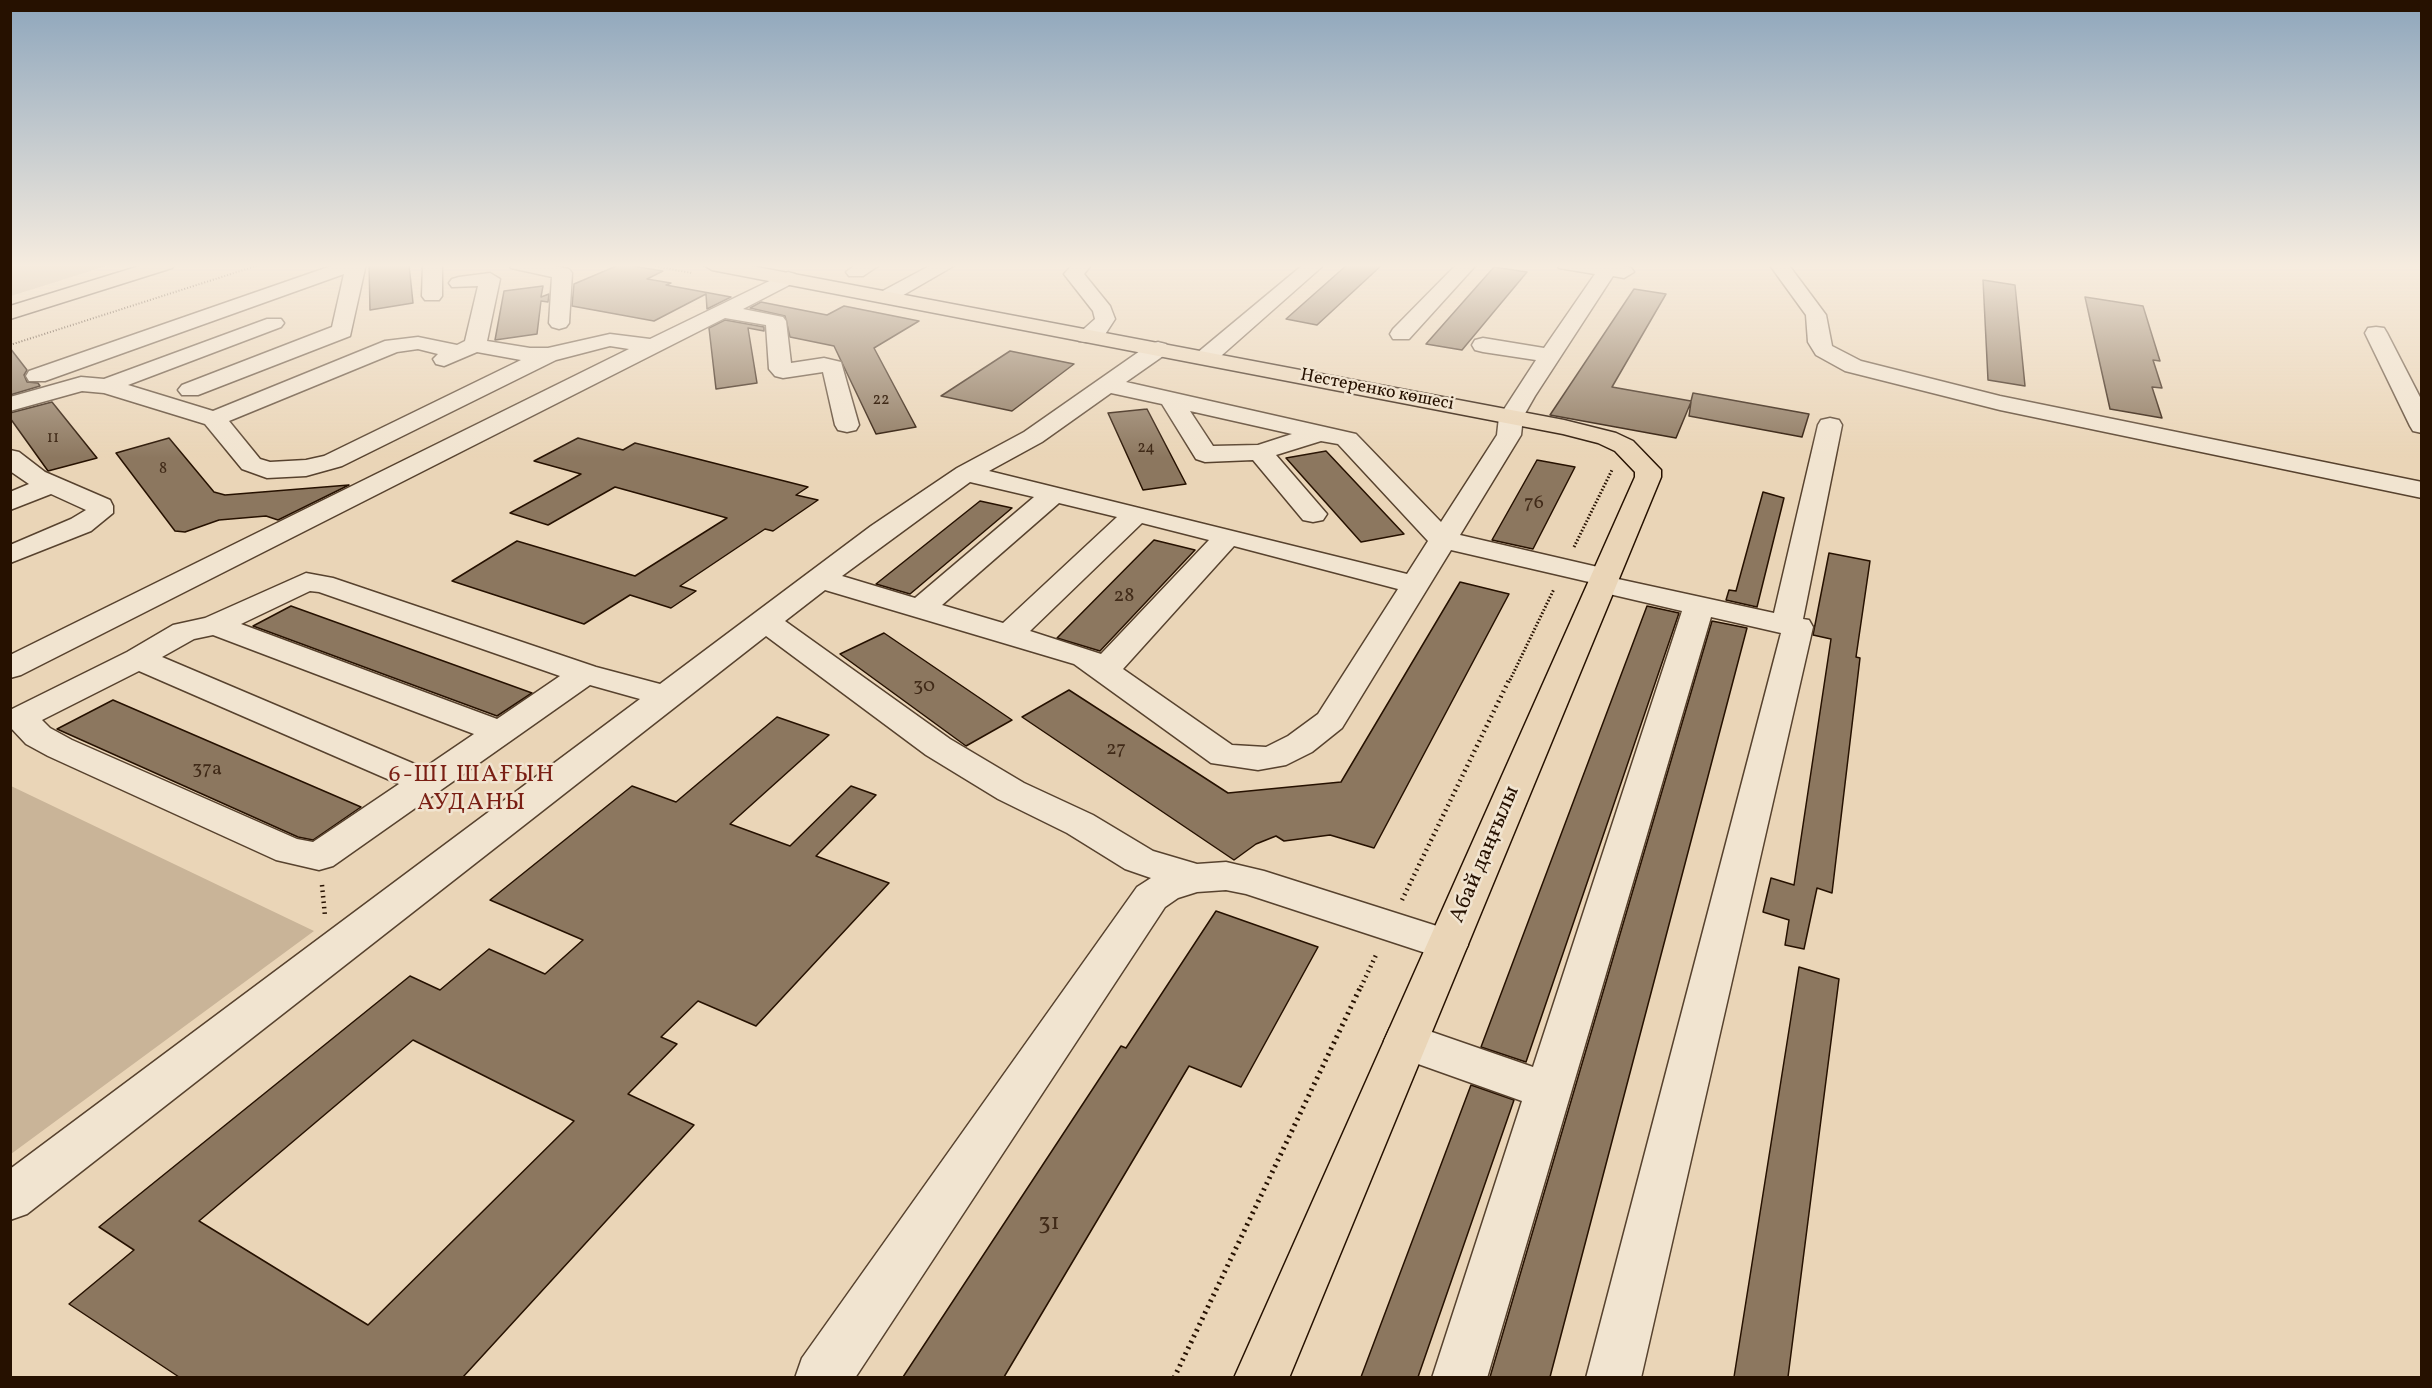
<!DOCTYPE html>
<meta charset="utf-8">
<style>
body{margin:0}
#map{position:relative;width:2432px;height:1388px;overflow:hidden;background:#ead5b7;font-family:Vollkorn,serif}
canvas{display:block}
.frame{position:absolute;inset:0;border:12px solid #261100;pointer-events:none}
</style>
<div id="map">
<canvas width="2432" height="1388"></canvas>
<div class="frame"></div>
</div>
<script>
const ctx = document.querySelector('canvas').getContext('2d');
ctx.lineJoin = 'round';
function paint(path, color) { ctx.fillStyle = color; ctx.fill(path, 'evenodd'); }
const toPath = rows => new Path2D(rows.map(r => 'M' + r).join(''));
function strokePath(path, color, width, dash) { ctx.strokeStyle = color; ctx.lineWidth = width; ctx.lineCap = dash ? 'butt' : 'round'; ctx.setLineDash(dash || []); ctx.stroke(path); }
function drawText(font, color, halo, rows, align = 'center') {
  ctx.font = font + ' Vollkorn,serif'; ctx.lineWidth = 5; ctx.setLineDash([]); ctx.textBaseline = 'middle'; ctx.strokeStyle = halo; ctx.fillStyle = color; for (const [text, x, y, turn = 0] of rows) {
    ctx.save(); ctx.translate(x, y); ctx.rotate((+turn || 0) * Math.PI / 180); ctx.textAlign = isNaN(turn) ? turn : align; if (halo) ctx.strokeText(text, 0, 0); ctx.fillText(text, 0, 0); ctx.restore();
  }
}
const green = toPath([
 [11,264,113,264,11,296],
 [11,786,314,931,11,1154,10,1154]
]);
const building = toPath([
 [369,264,409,264,413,303,370,310,369,264],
 [621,264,663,271,647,279,671,283,666,285,731,297,707,309,706,294,654,321,572,306,574,284,621,264],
 [1348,264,1383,264,1317,325,1286,319,1348,264],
 [1494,267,1527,272,1462,350,1426,344,1494,267],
 [1983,280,2015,285,2025,386,1988,380,1983,280],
 [543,286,541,297,549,294,548,302,541,301,537,334,495,340,504,291,543,286],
 [1634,289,1666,294,1612,387,1691,401,1693,393,1809,414,1802,437,1689,416,1691,402,1676,438,1550,415,1634,289],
 [2085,297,2143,306,2160,361,2153,360,2162,388,2152,387,2162,418,2110,409,2085,297],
 [761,302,827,315,844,306,919,321,874,348,916,427,876,434,834,346,790,337,785,316,750,308,761,302],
 [725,320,764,327,764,331,748,328,757,383,716,389,709,328,725,320],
 [10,348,27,370,24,375,27,382,38,383,40,386,10,395,10,348],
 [1010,351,1074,364,1012,411,941,396,1010,351],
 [52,402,97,458,48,471,10,418,10,413,52,402],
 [1147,409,1186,484,1143,490,1108,413,1147,409],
 [169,438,214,492,225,495,349,485,278,520,266,516,219,520,185,532,175,531,116,453,169,438],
 [578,438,623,450,635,443,808,487,796,495,818,500,773,531,765,529,680,586,696,591,671,608,630,595,584,624,452,581,517,541,635,576,727,518,615,487,548,525,510,513,581,474,534,461,578,438],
 [1326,451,1404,534,1361,542,1286,458,1326,451],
 [1537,460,1575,467,1533,549,1492,540,1537,460],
 [1763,492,1784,498,1757,607,1726,600,1729,590,1736,591,1763,492],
 [980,501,1012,508,910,594,876,584,980,501],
 [1154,540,1195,550,1100,651,1057,638,1154,540],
 [1829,553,1870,561,1856,657,1860,658,1832,893,1817,888,1804,949,1785,945,1789,920,1763,912,1771,878,1794,885,1831,639,1813,635,1829,553],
 [1460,582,1509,594,1374,848,1330,835,1284,841,1276,836,1256,844,1234,860,1022,717,1069,690,1228,793,1341,782,1460,582],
 [291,606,532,693,497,716,253,626,291,606],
 [1647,606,1679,613,1526,1062,1481,1047,1647,606],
 [1712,621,1747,628,1550,1377,1490,1377,1712,621],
 [884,633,1012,720,966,746,840,654,884,633],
 [113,700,361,807,313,840,298,837,57,729,113,700],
 [777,717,829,735,730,824,790,846,851,786,876,795,816,856,889,883,756,1026,698,1001,661,1037,677,1044,628,1094,694,1125,463,1377,179,1377,69,1304,134,1250,99,1227,410,976,440,990,489,949,545,974,583,940,490,900,632,786,676,802,777,717],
 [413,1040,574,1121,368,1325,199,1221,413,1040],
 [1216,911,1318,947,1241,1087,1189,1066,1004,1377,903,1377,1121,1046,1126,1048,1216,911],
 [1799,967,1839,979,1788,1377,1734,1377,1799,967],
 [1471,1085,1514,1100,1418,1377,1361,1377,1471,1085]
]);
const pathFar3 = toPath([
 [643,264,692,273],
 [10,345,262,264]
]);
const pathFar2 = toPath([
 [1574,547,1612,470],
 [1510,680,1554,589]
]);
const pathFar1 = toPath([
 [322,885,325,916],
 [1402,900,1510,678],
 [1361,987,1377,953]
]);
const path = toPath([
 [1174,1378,1361,986]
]);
const minor = toPath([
 [337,264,366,264,350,336,198,395,182,395,178,390,182,385,332,327,344,274,45,381,29,381,26,376,29,371,337,264],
 [423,264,442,264,442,296,439,300,425,300,422,296,423,264],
 [509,264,545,264,569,269,572,273,569,323,566,327,559,329,552,327,549,323,552,277,511,268,509,264],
 [857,264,881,264,863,276,849,276,846,272,857,264],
 [933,264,957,264,893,301,879,301,876,297,879,293,933,264],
 [1073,264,1092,264,1084,274,1110,306,1115,319,1104,336,1087,342,1079,341,1076,336,1095,319,1093,311,1064,274,1073,264],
 [1304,264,1325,264,1213,363,1197,363,1194,358,1197,353,1304,264],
 [1457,264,1477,264,1409,339,1393,339,1390,334,1393,329,1457,264],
 [1557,264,1617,264,1631,268,1634,272,1624,278,1613,276,1535,396,1523,417,1521,435,1460,535,1615,571,1618,579,1774,613,1818,425,1821,420,1830,418,1839,420,1842,425,1803,619,1809,620,1813,627,1641,1378,1586,1378,1781,633,1711,617,1487,1378,1432,1378,1522,1101,1390,1054,1384,1041,1390,1028,1406,1023,1533,1067,1682,611,1592,590,1589,582,1451,550,1342,728,1312,752,1286,765,1258,770,1211,763,1074,664,825,590,785,621,950,739,1024,783,1093,815,1153,851,1197,864,1226,862,1264,871,1462,934,1468,945,1462,956,1447,960,1246,894,1226,890,1197,892,1178,898,1165,907,855,1378,795,1378,802,1358,1137,887,1151,878,1125,869,1067,833,998,799,926,755,766,636,27,1214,10,1220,10,1169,640,699,590,685,333,866,319,870,276,860,48,756,26,744,10,727,10,710,127,652,173,625,205,618,306,573,333,578,596,667,660,684,871,526,957,468,1024,432,1150,344,1158,342,1166,344,1169,349,1166,354,1126,382,1356,434,1441,522,1497,435,1499,417,1536,360,1483,352,1475,350,1472,345,1475,340,1483,338,1544,348,1595,274,1559,268,1557,264],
 [1111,393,1162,404,1196,459,1205,462,1253,460,1303,520,1313,522,1323,520,1327,514,1276,455,1321,441,1338,444,1428,541,1407,574,989,471,1042,442,1111,393],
 [1190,411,1292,434,1258,445,1213,446,1190,411],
 [970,482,1034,497,915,598,842,576,970,482],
 [1059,503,1117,517,1003,623,942,605,1059,503],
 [1142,523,1209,540,1101,654,1030,631,1142,523],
 [1234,546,1398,589,1318,714,1288,736,1266,747,1232,745,1123,669,1234,546],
 [310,591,319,592,560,676,497,719,241,624,310,591],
 [213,635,474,734,424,768,162,657,194,639,213,635],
 [139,671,399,784,313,842,297,839,72,740,50,728,42,720,139,671],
 [1769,264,1788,264,1826,315,1832,346,1861,361,2000,396,2422,482,2422,498,2000,410,1845,371,1816,355,1808,342,1806,315,1769,264],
 [788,272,795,274,798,278,795,282,743,309,783,317,786,321,791,363,824,358,841,362,859,425,856,430,847,432,838,430,835,425,823,372,783,378,775,376,769,369,766,325,725,318,21,675,10,678,10,655,629,349,610,346,556,360,342,466,306,476,267,478,242,469,205,424,104,393,82,391,10,411,10,397,81,377,104,379,267,319,281,319,284,323,281,327,128,385,213,411,385,341,418,337,457,345,465,341,478,286,452,287,449,283,452,279,459,277,490,273,500,279,487,341,530,348,548,348,610,334,650,339,788,272],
 [418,349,438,354,433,359,436,364,444,366,477,352,521,360,324,456,306,460,270,462,260,459,229,421,397,352,418,349],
 [2376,327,2384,328,2387,333,2422,401,2422,433,2413,431,2410,426,2365,333,2368,328,2376,327],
 [10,450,19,452,45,472,110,500,113,506,113,513,91,531,10,563,10,545,71,519,86,510,51,494,10,510,10,492,29,484,10,471,10,450]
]);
const major = toPath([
 [146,264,175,264,172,268,10,319,10,306,146,264],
 [702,264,741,264,1564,420,1616,433,1633,441,1661,470,1661,477,1289,1378,1234,1378,1635,477,1635,472,1615,451,1598,443,1563,434,712,270,702,264]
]);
const farNumbernames = [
 ["22",881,401],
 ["11",53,439],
 ["24",1146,449],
 ["8",163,470]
];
const farStreetnames = [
 ["Нестеренко көшесі",1377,391,11]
];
const numberNames = [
 ["76",1534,504],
 ["28",1124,597],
 ["30",924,687],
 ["27",1116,750],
 ["37а",207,770]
];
const streetNames = [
 ["Абай даңғылы",1486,855,-67]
];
const neighbourhoodNames = [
 ["6-ШІ ШАҒЫН",472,777],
 ["АУДАНЫ",472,805]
];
const nearNumbernames = [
 ["31",1049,1225]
];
paint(green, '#c9b498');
paint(building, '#8c775f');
strokePath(building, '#261100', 1.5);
strokePath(minor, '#57422e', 3);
strokePath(major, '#261100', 3);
strokePath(pathFar3, '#261100', 2, [1, 2]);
strokePath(pathFar2, '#261100', 3, [1.5, 2]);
strokePath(pathFar1, '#261100', 4.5, [1.5, 4]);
strokePath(path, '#261100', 5, [2, 4.5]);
paint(minor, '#f1e4d0');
paint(major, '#ead5b7');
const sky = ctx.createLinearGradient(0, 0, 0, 458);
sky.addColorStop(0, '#8ea6bc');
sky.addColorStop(0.58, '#f6ecdf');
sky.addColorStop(1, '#f6ecdf00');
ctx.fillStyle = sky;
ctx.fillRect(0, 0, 2432, 458);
drawText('16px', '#402a18', null, farNumbernames);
drawText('18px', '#261100', '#f1e4d0', farStreetnames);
drawText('20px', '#402a18', null, numberNames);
drawText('22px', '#261100', '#f1e4d0', streetNames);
ctx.letterSpacing = '1.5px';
drawText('24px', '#7a1f14', '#f1e4d0', neighbourhoodNames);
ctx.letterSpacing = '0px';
drawText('24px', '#402a18', null, nearNumbernames);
</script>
